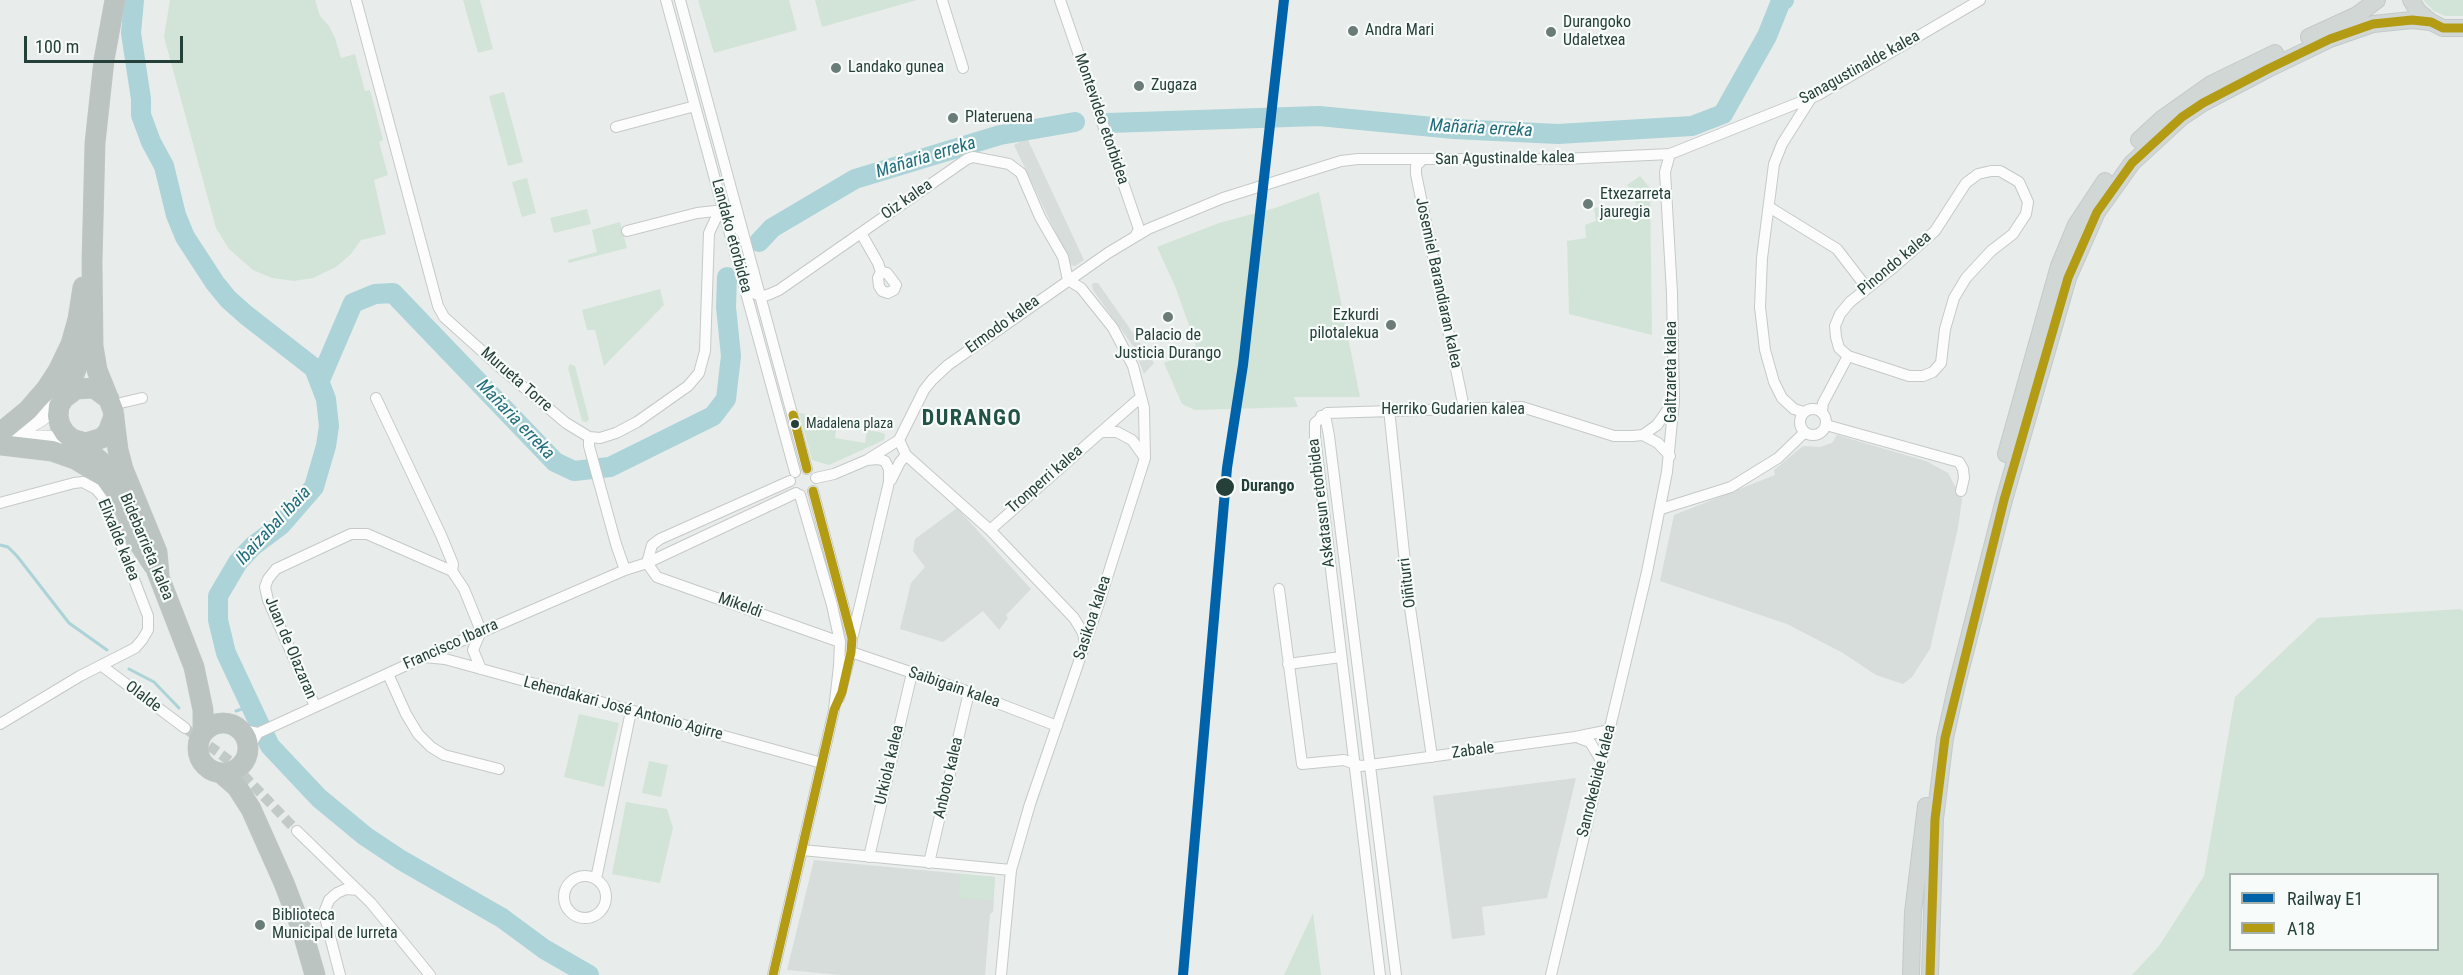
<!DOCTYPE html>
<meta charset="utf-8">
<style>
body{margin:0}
#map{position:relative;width:2463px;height:975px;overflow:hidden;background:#e8ecea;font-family:"Roboto Condensed",sans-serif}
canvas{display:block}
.legend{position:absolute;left:2229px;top:873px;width:210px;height:78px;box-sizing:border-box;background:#f7fbf9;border:2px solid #a3b0ac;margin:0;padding:8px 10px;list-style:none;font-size:18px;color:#254039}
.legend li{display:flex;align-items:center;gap:12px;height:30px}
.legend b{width:30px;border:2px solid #a3b0ac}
.scale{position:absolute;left:24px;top:36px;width:159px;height:27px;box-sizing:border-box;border:3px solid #254039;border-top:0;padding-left:8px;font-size:18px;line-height:21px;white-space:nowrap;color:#254039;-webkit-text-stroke:4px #f7fbf9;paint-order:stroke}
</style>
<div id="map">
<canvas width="2463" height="975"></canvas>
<ul class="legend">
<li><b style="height:8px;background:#0063a9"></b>Railway E1</li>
<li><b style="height:8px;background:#b39b14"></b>A18</li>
</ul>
<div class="scale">100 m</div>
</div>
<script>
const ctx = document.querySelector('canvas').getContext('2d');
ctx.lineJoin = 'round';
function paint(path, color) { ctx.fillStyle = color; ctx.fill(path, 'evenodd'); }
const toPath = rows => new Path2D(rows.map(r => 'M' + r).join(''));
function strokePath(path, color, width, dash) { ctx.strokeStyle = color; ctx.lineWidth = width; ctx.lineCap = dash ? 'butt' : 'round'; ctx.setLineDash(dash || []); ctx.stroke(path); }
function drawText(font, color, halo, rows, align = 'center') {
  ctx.font = font + ' "Roboto Condensed",sans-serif'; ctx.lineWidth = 4.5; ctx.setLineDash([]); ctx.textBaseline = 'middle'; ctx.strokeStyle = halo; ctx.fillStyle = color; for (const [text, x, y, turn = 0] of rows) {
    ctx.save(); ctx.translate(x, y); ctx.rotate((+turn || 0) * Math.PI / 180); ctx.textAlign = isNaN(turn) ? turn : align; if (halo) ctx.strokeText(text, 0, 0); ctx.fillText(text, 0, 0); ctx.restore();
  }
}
const built = toPath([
 [1027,138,1084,260,1075,266,1071,265,1014,145],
 [1094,283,1098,283,1154,363,1144,374,1133,346,1093,290,1092,284],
 [1837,435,1926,461,1948,473,1962,499,1958,528,1930,649,1912,677,1903,684,1876,675,1843,653,1787,624,1660,581,1674,515,1775,475,1774,470,1803,446,1820,447,1832,443],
 [957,508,1031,589,1006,615,1008,618,999,630,983,611,943,642,900,629,911,583,925,567,913,551,915,539],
 [1576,778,1547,898,1482,907,1485,935,1452,939,1433,796],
 [814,860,995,877,993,912,990,914,985,975,841,975,787,970]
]);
const green = toPath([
 [170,0,315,0,320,16,329,26,335,38,341,58,355,54,365,91,370,90,383,140,379,142,388,175,374,180,386,234,361,240,351,254,336,267,313,278,294,281,272,278,253,270,229,249,216,228,164,37],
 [463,0,480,0,493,49,478,53],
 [698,0,789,0,797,30,714,53],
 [815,0,917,0,822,27],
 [2423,0,2463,0,2463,16,2445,16,2434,11],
 [504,92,523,162,508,166,489,96],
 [1640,176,1650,188,1652,335,1569,314,1567,241,1586,238,1585,225,1596,221,1594,208,1609,206,1614,212,1637,205,1627,185],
 [527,178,536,213,522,217,512,182],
 [1319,192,1360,397,1294,397,1298,407,1195,410,1182,404,1164,363,1193,350,1196,345,1175,286,1157,247,1219,223,1275,208],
 [587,209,591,224,554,233,550,218],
 [620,222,627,248,569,263,568,260,597,252,592,230],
 [660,289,664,305,604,366,595,330,587,330,582,310],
 [570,364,575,366,589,419,587,422,582,421,568,368],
 [799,413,837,420,835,438,865,443,867,430,883,433,885,435,884,440,829,465,812,460],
 [2461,609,2463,611,2463,975,2132,975,2159,946,2204,876,2235,697,2318,618],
 [2438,874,2438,950,2230,950,2230,874],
 [579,714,619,723,604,787,564,777],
 [649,761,668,765,661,797,642,793],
 [626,802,667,809,673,828,660,883,612,874],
 [960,874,995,877,993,900,959,898],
 [1313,913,1321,975,1284,975]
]);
const stream = toPath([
 [0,545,8,547,17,556,69,623,107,650],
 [129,669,154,682,179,708],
 [236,711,251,706]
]);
const river = toPath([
 [134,0,131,33,141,99,141,115,151,142,164,166,176,215,185,237,215,283,228,299,246,315,314,368,326,399,329,426,326,446,314,487,281,525,253,546,238,562,218,596,218,620,226,653,257,719,270,746,319,798,365,836,401,860,502,918,544,949,589,975],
 [1108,123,1319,116,1454,129,1558,134,1692,126,1723,114,1767,36,1781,1,1784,0],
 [759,242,772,228,855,179,1000,135,1075,122],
 [320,380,353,303,375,294,393,293,555,462,574,471,610,467,713,416,726,399,731,356,726,307,727,277]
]);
const streetTunnel = toPath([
 [185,728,230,761,297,831]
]);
const street = toPath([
 [356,0,438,306,444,317,502,369,566,423,589,437,600,438,616,433,637,422,688,386,699,373,705,351,709,233,716,218,724,210,732,213,736,226,743,234],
 [666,0,795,472],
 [680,0,807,469],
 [942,0,963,68],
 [1060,0,1139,229,1135,237],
 [616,127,695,106],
 [1422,160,1416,166,1416,174,1464,408],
 [1991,171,2000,171,2019,182,2028,202,2026,214,2013,234,1991,251,1966,278,1954,298,1945,329,1941,363,1933,372,1923,376,1909,376,1848,356,1839,348,1836,337,1835,326,1840,314,1850,302,1894,267,1935,231,1966,183,1978,174,1991,171],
 [1769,207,1837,249,1867,288],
 [627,231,697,213,724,210],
 [861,233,878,263,881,272,878,278,879,286,882,291,888,293,894,290,896,285,887,273,881,272],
 [739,267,744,269,751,291,761,297,770,294,779,290,967,159,973,157,1009,164,1021,173,1040,217,1063,257,1068,280,1081,288,1113,328,1133,366,1144,408,1145,458,1098,606,1030,804,1011,870,1001,975],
 [376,398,441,535,453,564,452,571],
 [112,405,142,398],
 '1800 422a13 13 0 1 1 26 0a13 13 0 1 1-26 0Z',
 [1389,409,1409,601,1432,757],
 [1822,411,1823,403,1848,356],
 [1804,412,1794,409,1782,398,1774,382,1765,350,1760,307,1762,258,1774,164,1782,144,1811,98],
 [1321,416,1326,420,1329,436,1396,975],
 [1826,425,1959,462,1963,469,1964,478,1961,491],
 [1101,432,1141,397],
 [1643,435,1658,443,1670,456],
 [589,437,589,446,616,544,625,570],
 [899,440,924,390,932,380,948,365,1108,253,1148,229,1223,198,1341,161,1358,159,1563,159,1670,154,1818,95,1980,0],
 [899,440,906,455,990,530,1074,618,1083,633,1085,644],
 [816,478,834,474,867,460,899,440],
 [891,480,900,462,906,455],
 [813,491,852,638,851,652,839,698],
 [0,503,74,483,83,482,96,489,102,496,148,616,148,630,142,640,135,648,80,676,0,724],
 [1661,509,1731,487,1778,458,1805,432],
 [990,530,1101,432,1117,432,1132,440,1145,458],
 [647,563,657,577,840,642],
 [647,563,652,545,660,539,790,481],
 [1279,589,1302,764,1344,760,1360,766,1370,765,1575,737,1610,730],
 [853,635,889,482,889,469,885,461,878,459,867,460],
 [851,652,969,692,1057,726],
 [424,657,445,659,822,763],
 [1288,664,1341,657],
 [102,666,185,728],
 [388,674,406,714,418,734,431,747,444,755,499,769],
 [315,706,268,600,265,587,268,579,276,569,351,534,367,534,452,571,464,589,481,631,473,650,481,669],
 [238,729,258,733,424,657,625,570,647,563,796,493],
 [1579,738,1590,742,1602,762],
 [247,751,258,733],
 [297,831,371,903,430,975],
 [802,850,1011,870],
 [869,857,912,673],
 [929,863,969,692],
 '564 897a21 21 0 1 1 42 0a21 21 0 1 1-42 0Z',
 [596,879,631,711],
 [340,975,324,913,329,900,337,893,346,889,358,890],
 [773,975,834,710,839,666,840,642,832,605,800,495],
 [1380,975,1315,437,1315,423,1327,413,1522,407,1614,436,1632,436,1643,435,1657,425,1674,401],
 [1551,975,1647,572,1667,472,1674,401,1672,293,1665,172,1670,154]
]);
const secondary = toPath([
 [0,438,20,431,42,418,64,398],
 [9,442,25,438,72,439]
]);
const primary = toPath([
 [2411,0,2418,11,2431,22],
 [2309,37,2357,15,2377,0],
 [2139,140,2163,118,2211,84,2275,53],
 [2006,454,2059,266,2076,225,2105,181],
 [1911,975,1913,912,1926,806],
 [1930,975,1935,819,1945,738,1957,684,2004,500,2068,278,2097,212,2132,163,2182,117,2203,103,2268,69,2330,39,2373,24,2412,20,2431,22,2443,28,2463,28]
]);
const highway = toPath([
 [115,0,104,60,95,143,92,262,93,346,97,370,113,410,118,450,123,469,157,552,159,574],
 [68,393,84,345,85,333],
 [109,399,94,388,76,389,64,398,59,406,58,416,60,425,65,433,72,439,86,443,102,438,108,432,114,416],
 [0,433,28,410,47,388,58,371,71,344,78,319,83,287],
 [78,442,107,467,122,490],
 [0,445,52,451,75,459,105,477,122,501,136,539,154,566],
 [154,564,194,667,203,710,203,733],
 '198 748a25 25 0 1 1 50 0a25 25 0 1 1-50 0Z',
 [221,773,237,787,251,809,284,883,302,930,315,975]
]);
const bus1 = toPath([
 [793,415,807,469],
 [773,975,834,710,842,692,851,652,852,638,813,491],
 [1930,975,1935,819,1945,738,2004,500,2068,278,2097,212,2132,163,2182,117,2203,103,2268,69,2330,39,2373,24,2412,20,2431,22,2443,28,2463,28]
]);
const rail1 = toPath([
 [1183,975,1227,468,1243,365,1284,0]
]);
const markers = [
 [1353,31,6,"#697c77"],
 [1551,32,6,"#697c77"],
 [836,68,6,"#697c77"],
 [1139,86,6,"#697c77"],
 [953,118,6,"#697c77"],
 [1588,204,6,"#697c77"],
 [1168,317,6,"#697c77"],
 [1391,325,6,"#697c77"],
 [795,424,5,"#254039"],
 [1225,487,10,"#254039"],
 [260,925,6,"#697c77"]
];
const busNames = [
 ["Madalena plaza",806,424]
];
const poiNames = [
 ["Durangoko",1563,23],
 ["Udaletxea",1563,41],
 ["Andra Mari",1365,31],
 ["Landako gunea",848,68],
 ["Zugaza",1151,86],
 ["Plateruena",965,118],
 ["Etxezarreta",1600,195],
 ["jauregia",1600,213],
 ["Ezkurdi",1379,316,"right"],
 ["pilotalekua",1379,334,"right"],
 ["Palacio de",1168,336,"center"],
 ["Justicia Durango",1168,354,"center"],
 ["Biblioteca",272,916],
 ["Municipal de Iurreta",272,934]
];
const streetNames = [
 ["Sanagustinalde kalea",1860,68,-29],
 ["Montevideo etorbidea",1101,119,71],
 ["San Agustinalde kalea",1505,159,-1],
 ["Oiz kalea",907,200,-35],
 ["Landako etorbidea",731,236,75],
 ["Pinondo kalea",1895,264,-40],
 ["Josemiel Barandiaran kalea",1438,283,78],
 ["Ermodo kalea",1003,325,-36],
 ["Galtzareta kalea",1672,372,-90],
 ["Murueta Torre",516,380,41],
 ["Herriko Gudarien kalea",1453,410],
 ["Tronperri kalea",1045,480,-41],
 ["Askatasun etorbidea",1322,503,-97],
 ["Elixalde kalea",118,540,68],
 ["Bidebarrieta kalea",146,547,67],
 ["Oiñiturri",1408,583,-97],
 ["Mikeldi",740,606,20],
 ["Sasikoa kalea",1093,618,-72],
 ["Francisco Ibarra",451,645,-24],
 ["Juan de Olazaran",290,648,67],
 ["Saibigain kalea",954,688,19],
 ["Olalde",143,697,37],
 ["Lehendakari José Antonio Agirre",623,709,15],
 ["Zabale",1473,751,-8],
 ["Urkiola kalea",890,765,-77],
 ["Anboto kalea",949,778,-77],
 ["Sanrokebide kalea",1597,781,-76]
];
const stopNames = [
 ["Durango",1241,487]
];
const waterNames = [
 ["Mañaria erreka",1481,129,3],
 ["Mañaria erreka",926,158,-17],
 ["Mañaria erreka",515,420,46],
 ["Ibaizabal ibaia",274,526,-47]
];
const districtNames = [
 ["DURANGO",972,419]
];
paint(built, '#d6ddda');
paint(green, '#d2e4d7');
strokePath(stream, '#abd3d8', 3);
strokePath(river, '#abd3d8', 20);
strokePath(streetTunnel, '#c1cac7', 10, [10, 5]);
strokePath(street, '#c5c9c7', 12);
strokePath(secondary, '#c4cac7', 16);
strokePath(primary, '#c3cac9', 18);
strokePath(highway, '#c3cac9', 21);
strokePath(street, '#fcfcfc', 10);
strokePath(secondary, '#fcfcfc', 15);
strokePath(primary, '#d0d7d5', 16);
strokePath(highway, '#bcc4c2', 20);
strokePath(bus1, '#b39b14', 9);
strokePath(rail1, '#0063a9', 10);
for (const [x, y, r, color] of markers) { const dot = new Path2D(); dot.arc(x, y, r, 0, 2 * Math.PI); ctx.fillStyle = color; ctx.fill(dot); strokePath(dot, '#f7fbf9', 2); }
drawText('14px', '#254039', '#f7fbf9', busNames, 'left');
drawText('16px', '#254039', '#f7fbf9', poiNames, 'left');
drawText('16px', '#254039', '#f7fbf9', streetNames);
drawText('bold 16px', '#254039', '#f7fbf9', stopNames, 'left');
drawText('italic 18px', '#216d7b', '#f7fbf9', waterNames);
ctx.letterSpacing = '1.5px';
drawText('bold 22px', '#225246', '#f7fbf9', districtNames);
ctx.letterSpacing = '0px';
</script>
